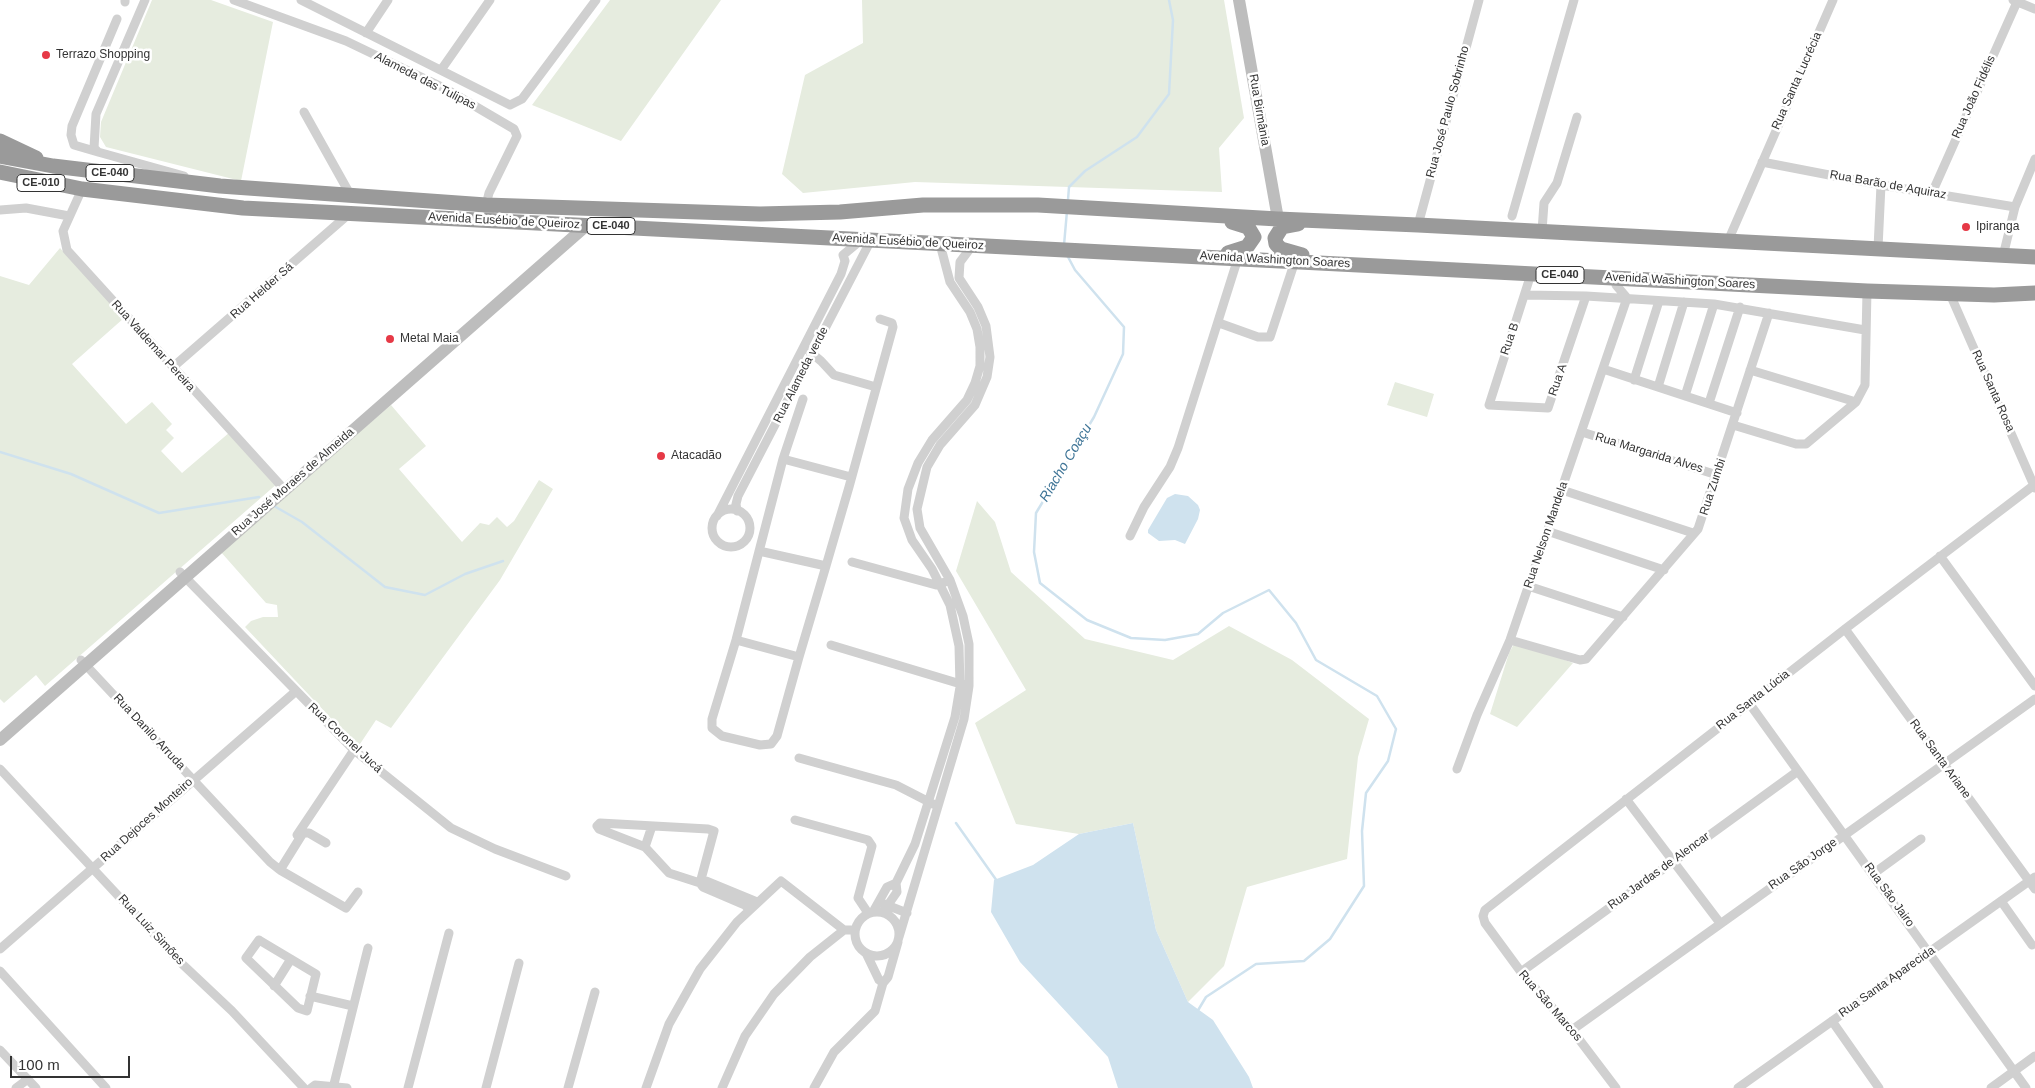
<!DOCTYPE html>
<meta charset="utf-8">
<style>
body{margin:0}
#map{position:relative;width:2035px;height:1088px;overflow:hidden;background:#fff;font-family:Arial,sans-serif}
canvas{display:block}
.scale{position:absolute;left:10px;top:1056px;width:120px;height:22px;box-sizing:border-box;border:2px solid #333;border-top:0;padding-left:6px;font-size:15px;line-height:18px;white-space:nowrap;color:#333;-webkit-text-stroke:4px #fff;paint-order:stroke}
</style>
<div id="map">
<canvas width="2035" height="1088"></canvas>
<div class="scale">100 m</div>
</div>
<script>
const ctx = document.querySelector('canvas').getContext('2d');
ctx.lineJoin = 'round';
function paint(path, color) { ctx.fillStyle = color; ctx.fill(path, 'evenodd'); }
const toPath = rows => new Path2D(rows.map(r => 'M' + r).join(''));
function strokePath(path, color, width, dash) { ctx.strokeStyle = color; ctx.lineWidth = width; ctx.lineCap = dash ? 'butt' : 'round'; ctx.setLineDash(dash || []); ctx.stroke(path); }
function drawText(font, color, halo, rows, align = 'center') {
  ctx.font = font + ' Arial,sans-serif'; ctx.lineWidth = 5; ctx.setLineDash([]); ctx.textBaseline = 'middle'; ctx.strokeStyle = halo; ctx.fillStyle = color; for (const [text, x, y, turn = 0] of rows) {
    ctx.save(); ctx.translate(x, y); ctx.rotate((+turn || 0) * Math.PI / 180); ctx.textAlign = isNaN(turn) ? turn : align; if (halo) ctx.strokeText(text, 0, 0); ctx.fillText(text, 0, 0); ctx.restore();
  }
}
const green = toPath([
 [152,0,211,0,273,22,241,181,106,147,100,137,101,122],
 [610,0,721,0,621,141,532,105],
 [862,0,1224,0,1244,118,1219,148,1222,192,915,182,803,193,782,174,805,75,863,43],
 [60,248,124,318,72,364,126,424,152,402,172,424,166,430,174,438,161,451,182,473,230,432,278,483,45,686,36,675,4,703,0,699,0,276,29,285],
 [1395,382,1434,394,1427,417,1387,405],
 [391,405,426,446,399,469,462,542,480,523,489,525,497,517,507,527,514,521,539,480,553,489,500,580,391,728,376,720,358,747,245,627,251,621,263,617,278,617,277,605,266,603,220,551],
 [977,501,995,522,1011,572,1085,639,1173,660,1229,626,1292,660,1369,719,1358,757,1347,859,1247,887,1224,966,1188,1002,1156,930,1133,823,1079,834,1016,824,975,723,1026,690,956,571],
 [1518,643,1573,663,1517,727,1490,714,1509,653,1514,644]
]);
const water = toPath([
 [1175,494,1188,496,1198,505,1200,510,1198,519,1185,544,1175,540,1159,541,1148,533,1148,530,1167,498],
 [1133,823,1156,930,1188,1002,1213,1020,1249,1077,1253,1088,1118,1088,1108,1057,1020,962,991,912,994,880,1033,865,1079,834]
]);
const stream = toPath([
 [1068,200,1069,187,1085,171,1137,137,1169,94,1173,20,1169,0],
 [1064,245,1067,211],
 [1067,255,1075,270,1124,327,1123,354,1094,417,1036,513,1034,552,1040,583,1087,620,1131,638,1165,640,1198,634,1223,613,1269,590,1296,623,1316,660,1377,696,1396,729,1388,761,1366,793,1362,831,1364,886,1330,939,1304,961,1256,964,1206,997,1197,1012],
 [0,452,71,474,159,513,259,497],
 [274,506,302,522,385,587,425,595,465,574,503,561],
 [956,823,997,881]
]);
const street = toPath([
 [145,0,96,114,94,148,98,152,184,176],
 [234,0,346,41,444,88,514,129,517,136,489,193,486,205,491,216,498,220],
 [301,0,510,105,522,99,596,0],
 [2013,0,2035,9],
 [125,2,125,0],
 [366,33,388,0],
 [441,70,490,0],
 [304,112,351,196],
 [98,152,74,145,71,135,72,126,117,19],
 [1762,162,1881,185,2015,207],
 [82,189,63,231,67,250,284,489],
 [1932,193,2017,2],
 [0,210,26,208,69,216],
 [1512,216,1574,0],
 [1418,225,1479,0],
 [1542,231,1544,203,1557,183,1577,117],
 [1728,241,1833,0],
 [1878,248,1881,185],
 [2003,256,2015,207,2035,159],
 [1531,274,1489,405,1548,408,1586,296],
 [1950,294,2035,488],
 [1525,295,1586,296,1714,304,1865,330],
 [1219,323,1258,337,1270,337,1295,261],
 [809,351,821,361,834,375,876,387],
 [173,367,350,213],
 [1603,369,1737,413],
 [1750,370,1856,402],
 [1634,380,1659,301],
 [1658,387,1684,302],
 [1685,396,1714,304],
 [1709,403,1740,307],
 [1733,425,1796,444,1806,444,1856,402,1865,385,1867,291],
 [1582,432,1717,475],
 [783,459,803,399],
 [851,477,783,459,736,640,712,719,712,728,722,736,760,745,771,744,777,736,799,657,826,566,849,487,893,327,892,323,880,319],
 [1562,490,1693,533],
 '712 528a19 19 0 1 1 38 0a19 19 0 1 1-38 0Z',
 [737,511,736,504,738,496,871,240],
 [717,516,841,274,845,261,843,255,861,240],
 [1547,531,1664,570],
 [1130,536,1144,507,1170,467,1178,448,1238,258],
 [759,551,826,566],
 [1940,556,2035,686],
 [852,562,936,585,945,582],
 [180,572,354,750,451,828,495,849,566,876],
 [1528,586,1623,617],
 [1845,629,2035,889],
 [736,640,799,657],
 [1510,640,1580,660,1586,659,1698,529,1769,313],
 [831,645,964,685],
 [81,660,270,862,280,870],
 [1749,703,2026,1088],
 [799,758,896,785,933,804],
 [0,769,179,961,232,1011,304,1088],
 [1457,769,1477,715,1510,640,1627,298,1616,285,1617,277],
 [1626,799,1720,923],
 [795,820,868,840,872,846,858,898,868,913],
 [297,835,354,750],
 [326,843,309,833,303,833,280,870,346,908,358,892],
 [645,847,652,826],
 [1873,874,1921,839],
 [700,883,714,831,708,829,600,823,597,826,599,829,645,847,669,873,700,883,703,887,745,905,749,910],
 [700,883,706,881,757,902],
 [2001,901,2032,945],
 [884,904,907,913],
 '855 934a22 22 0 1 1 44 0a22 22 0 1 1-44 0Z',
 [873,912,887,887,896,883,915,844,955,717,960,687,959,646,950,605,932,569,912,540,904,518,908,489,918,463,932,440,967,400,975,383,980,366,980,347,977,329,970,312,950,282,940,244],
 [883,912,897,892,896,883],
 [899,937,964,719,969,686,969,644,963,616,950,580,920,528,917,509,927,467,940,445,975,405,987,377,990,357,986,326,978,307,959,278,960,262,972,246],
 [259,940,316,974,307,1011,298,1008,246,958,259,940],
 [0,949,295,692],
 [866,953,879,980,883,983],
 [0,971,106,1088],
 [1521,972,1798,771],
 [274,986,291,959],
 [310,996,353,1006],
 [1832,1021,1879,1088],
 [1572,1030,2035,699],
 [0,1050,36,1088],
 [16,1088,28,1079],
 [311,1088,315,1085,347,1088],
 [333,1088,368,948],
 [408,1088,449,933],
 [486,1088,519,963],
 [568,1088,595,992],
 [646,1088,669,1024,700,969,737,922,781,881,844,930],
 [722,1088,745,1036,774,994,810,957,844,930,855,930],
 [814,1088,834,1052,875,1011,883,983,888,977,898,942],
 [1616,1088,1572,1030,1521,972,1485,923,1483,916,1485,910,1845,629,2034,485],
 [1738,1088,2035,877],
 [1991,1088,2035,1056]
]);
const secondary = toPath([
 [1239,0,1278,219],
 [0,740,587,225]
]);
const highway = toPath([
 [0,141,36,158],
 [0,156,53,166,220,186,486,205,760,214,840,212,923,205,1038,205,1278,219,1418,225,2035,257],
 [0,172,82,189,243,208,1867,291,1994,295,2035,293],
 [1298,224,1282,227,1275,238,1276,244,1281,249,1302,255],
 [1228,253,1247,247,1254,237,1248,227,1232,222]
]);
const markers = [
 [46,55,5,"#e63946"],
 [1966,227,5,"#e63946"],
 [390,339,5,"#e63946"],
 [661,456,5,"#e63946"]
];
const shields = [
 [110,173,48],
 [41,183,48],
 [611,226,48],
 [1560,275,48]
];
const shieldNames = [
 ["CE-040",110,173],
 ["CE-010",41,183],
 ["CE-040",611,226],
 ["CE-040",1560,275]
];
const poiNames = [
 ["Terrazo Shopping",56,55],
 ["Ipiranga",1976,227],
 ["Metal Maia",400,339],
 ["Atacadão",671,456]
];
const streetNames = [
 ["Alameda das Tulipas",425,81,27],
 ["Rua Santa Lucrécia",1797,81,-66],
 ["Rua João Fidélis",1974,97,-66],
 ["Rua Birmânia",1259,110,80],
 ["Rua José Paulo Sobrinho",1448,112,-75],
 ["Rua Barão de Aquiraz",1888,185,10],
 ["Avenida Eusébio de Queiroz",504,221,3],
 ["Avenida Eusébio de Queiroz",908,242,3],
 ["Avenida Washington Soares",1275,260,3],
 ["Avenida Washington Soares",1680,281,3],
 ["Rua Helder Sá",262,291,-41],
 ["Rua B",1510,339,-71],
 ["Rua Valdemar Pereira",153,346,48],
 ["Rua Alameda verde",801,375,-63],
 ["Rua A",1558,380,-71],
 ["Rua Santa Rosa",1993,391,66],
 ["Rua Margarida Alves",1649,453,17],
 ["Rua José Moraes de Almeida",293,482,-41],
 ["Rua Zumbi",1713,487,-72],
 ["Rua Nelson Mandela",1546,535,-71],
 ["Rua Santa Lúcia",1753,700,-38],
 ["Rua Danilo Arruda",149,732,47],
 ["Rua Coronel Jucá",345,738,43],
 ["Rua Santa Ariane",1940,759,54],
 ["Rua Dejoces Monteiro",147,820,-42],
 ["Rua São Jorge",1803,864,-35],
 ["Rua Jardas de Alencar",1659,871,-36],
 ["Rua São Jairo",1889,895,54],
 ["Rua Luiz Simões",151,930,47],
 ["Rua Santa Aparecida",1887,982,-35],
 ["Rua São Marcos",1550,1006,49]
];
const waterNames = [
 ["Riacho Coaçu",1066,463,-59]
];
paint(green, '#e6ecdf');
paint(water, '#cfe2ee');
strokePath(stream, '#cfe2ee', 2.5);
strokePath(street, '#d0d0d0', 9);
strokePath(secondary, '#bdbdbd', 12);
strokePath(highway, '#9a9a9a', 15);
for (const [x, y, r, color] of markers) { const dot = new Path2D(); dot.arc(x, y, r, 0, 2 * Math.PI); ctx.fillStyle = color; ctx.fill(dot); strokePath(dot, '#fff', 2); }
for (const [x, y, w] of shields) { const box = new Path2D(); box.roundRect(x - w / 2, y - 8.5, w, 17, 4); ctx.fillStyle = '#fff'; ctx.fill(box); strokePath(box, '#333', 1); }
drawText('bold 11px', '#333', null, shieldNames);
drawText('12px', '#333', '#fff', poiNames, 'left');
drawText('12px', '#333', '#fff', streetNames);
drawText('italic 14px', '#3f7597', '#fff', waterNames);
</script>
